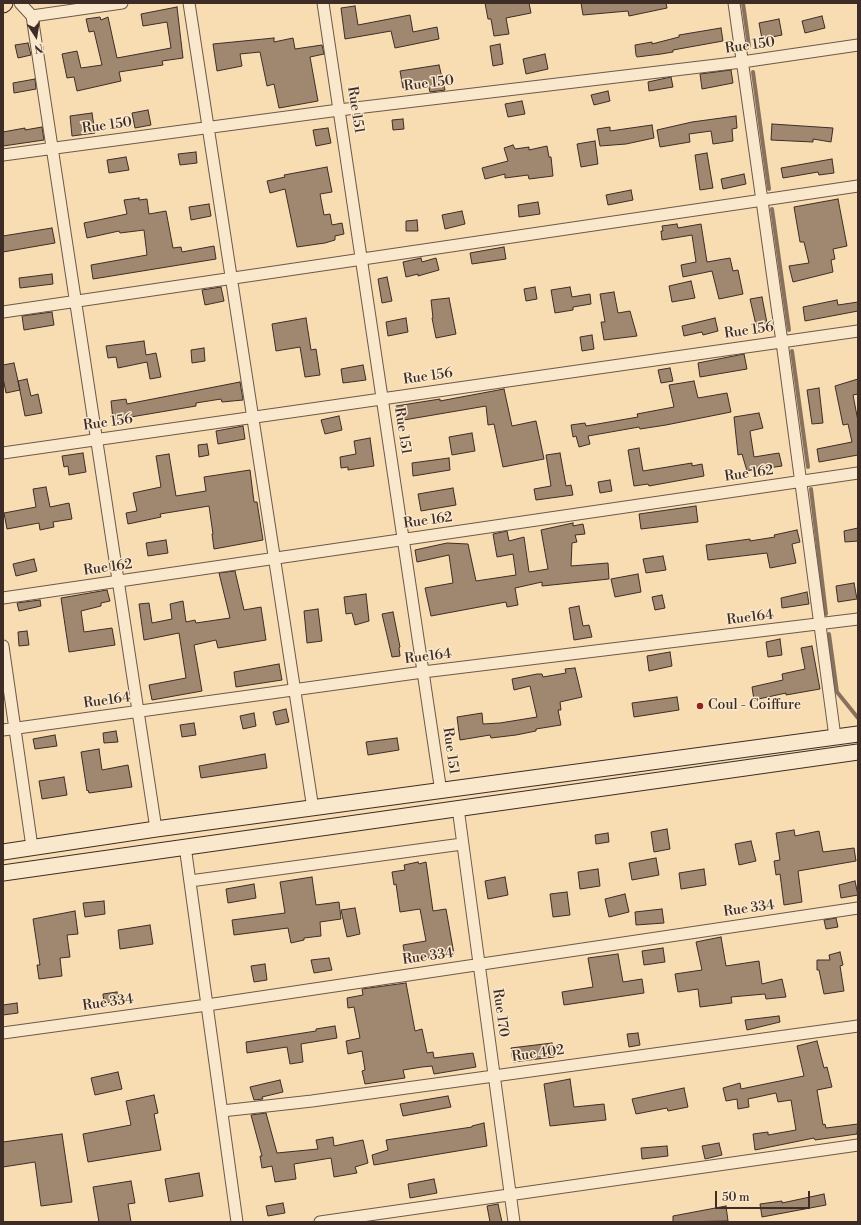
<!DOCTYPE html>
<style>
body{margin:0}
#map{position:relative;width:861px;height:1225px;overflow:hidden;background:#f8dcb2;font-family:"Libre Bodoni",serif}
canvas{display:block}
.frame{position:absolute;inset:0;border:4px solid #3e2d27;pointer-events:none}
.north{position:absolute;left:16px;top:16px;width:40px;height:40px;-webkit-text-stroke:3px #fae8cd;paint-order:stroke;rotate:168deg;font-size:11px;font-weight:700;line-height:16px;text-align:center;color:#3e2d27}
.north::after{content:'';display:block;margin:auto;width:14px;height:18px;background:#3e2d27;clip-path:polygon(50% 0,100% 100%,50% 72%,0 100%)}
.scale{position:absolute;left:715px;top:1191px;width:95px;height:18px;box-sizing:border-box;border:2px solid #3e2d27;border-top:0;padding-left:5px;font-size:12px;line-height:14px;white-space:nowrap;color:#3e2d27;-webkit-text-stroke:3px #fae8cd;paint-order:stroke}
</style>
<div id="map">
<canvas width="861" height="1225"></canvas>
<div class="frame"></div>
<div class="north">N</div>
<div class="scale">50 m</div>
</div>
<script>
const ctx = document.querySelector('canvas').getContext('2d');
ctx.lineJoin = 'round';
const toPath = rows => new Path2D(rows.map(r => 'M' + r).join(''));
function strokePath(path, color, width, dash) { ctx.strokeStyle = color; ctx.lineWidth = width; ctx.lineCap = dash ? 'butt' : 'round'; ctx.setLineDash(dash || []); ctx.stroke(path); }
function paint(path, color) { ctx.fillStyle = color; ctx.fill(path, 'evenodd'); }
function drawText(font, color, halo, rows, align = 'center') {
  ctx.font = font + ' "Libre Bodoni",serif'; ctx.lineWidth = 3; ctx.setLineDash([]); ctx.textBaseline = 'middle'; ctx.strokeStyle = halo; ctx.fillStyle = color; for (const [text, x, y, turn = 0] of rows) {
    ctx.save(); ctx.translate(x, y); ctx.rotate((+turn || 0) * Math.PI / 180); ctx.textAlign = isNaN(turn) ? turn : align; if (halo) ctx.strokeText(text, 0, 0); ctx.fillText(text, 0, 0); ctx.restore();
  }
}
const stream = toPath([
 [743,3,749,46],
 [753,72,769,189],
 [772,209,789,330],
 [792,351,808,467],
 [811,489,826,614],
 [829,634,837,692,858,718]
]);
const building = toPath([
 [485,3,529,3,531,13,506,18,509,34,494,36,491,19,488,19,485,3],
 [581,3,666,3,667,8,629,16,628,11,583,15,581,3],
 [355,6,358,25,410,15,413,32,437,27,439,39,395,48,391,31,345,39,341,8,355,6],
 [177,7,183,58,162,61,163,65,119,72,121,81,77,91,74,77,67,78,62,54,77,51,81,68,102,65,94,31,89,32,86,19,100,17,101,20,108,17,117,58,171,48,167,22,143,26,141,14,177,7],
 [822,16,825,28,805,33,802,21,822,16],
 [779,19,782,35,762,39,759,23,779,19],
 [721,28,723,41,673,50,673,52,661,54,637,57,636,55,635,45,652,42,652,44,679,37,679,35,721,28],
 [274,38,274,42,293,38,295,49,322,45,324,54,310,57,318,101,279,108,274,84,267,86,260,52,240,54,242,66,217,71,213,44,274,38],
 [28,43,31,55,18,58,15,45,28,43],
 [500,44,503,64,493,66,490,46,500,44],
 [545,54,548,69,526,74,523,59,545,54],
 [439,65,445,90,430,92,428,84,403,88,400,71,439,65],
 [731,70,733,83,702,89,700,74,731,70],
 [671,77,673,87,649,91,648,82,671,77],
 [35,79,36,89,14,93,13,83,35,79],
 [608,91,610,101,594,105,591,95,608,91],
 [522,101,525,114,508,117,505,104,522,101],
 [148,110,151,125,135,128,132,113,148,110],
 [92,113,95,133,72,136,70,116,92,113],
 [736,116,737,128,732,129,733,141,713,144,711,131,689,134,690,142,660,147,657,130,692,122,736,116],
 [403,119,404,129,393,130,392,120,403,119],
 [772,124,833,128,831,142,813,139,813,142,771,140,772,124],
 [652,125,654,138,626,144,600,146,597,129,610,127,610,131,652,125],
 [42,127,44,140,3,146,3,132,25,128,25,130,42,127],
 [328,128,331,143,316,146,313,130,328,128],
 [595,141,598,164,581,167,577,144,595,141],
 [513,145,515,149,529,147,529,150,547,146,549,157,551,157,553,176,529,179,528,175,505,178,505,174,485,179,482,168,508,161,504,148,513,145],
 [196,152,197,163,180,165,178,154,196,152],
 [707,153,713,188,700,190,695,155,707,153],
 [126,157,129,170,109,173,107,160,126,157],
 [832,159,834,173,819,175,818,172,783,178,781,168,832,159],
 [327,167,332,192,320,194,324,215,330,214,332,225,342,223,344,234,335,236,335,240,325,243,297,247,285,189,270,193,267,181,285,177,284,175,327,167],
 [744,174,746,184,723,189,721,179,744,174],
 [631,190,633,200,608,205,606,195,631,190],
 [139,198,139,200,147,199,149,214,166,211,173,248,181,247,182,252,214,246,216,259,93,279,91,265,147,255,144,230,120,233,119,231,87,238,84,223,127,214,124,200,139,198],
 [838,199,847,246,833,249,835,259,831,260,833,272,793,282,789,266,809,263,804,242,800,242,794,207,838,199],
 [538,202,540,214,519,217,518,205,538,202],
 [209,204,211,216,191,220,189,207,209,204],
 [462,211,465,224,445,229,442,215,462,211],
 [417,220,418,231,406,231,406,221,417,220],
 [677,224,678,228,701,224,707,262,730,258,733,271,738,270,743,294,719,299,712,271,683,277,681,265,696,262,692,235,662,240,661,231,663,231,662,226,677,224],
 [52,228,55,243,3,252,3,236,52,228],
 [504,247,506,259,472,264,470,253,504,247],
 [421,258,422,262,436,258,439,270,418,276,418,274,406,277,403,262,421,258],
 [52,274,53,284,20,288,19,278,52,274],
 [387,277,392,301,382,303,378,279,387,277],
 [691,281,695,298,672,302,669,286,691,281],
 [221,287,224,301,205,305,202,290,221,287],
 [535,287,537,299,526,301,524,289,535,287],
 [570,287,572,297,590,294,591,304,573,307,573,310,555,313,551,290,570,287],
 [614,292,618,313,630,311,637,336,604,340,601,322,605,322,600,294,614,292],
 [762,297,767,323,756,325,750,299,762,297],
 [449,298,456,334,436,338,432,318,433,318,431,300,449,298],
 [837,300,838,305,858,302,858,311,805,321,803,307,837,300],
 [52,312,54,325,24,330,22,316,52,312],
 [306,318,311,350,316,349,320,375,305,377,300,347,276,351,272,324,306,318],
 [406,318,408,332,388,336,386,322,406,318],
 [715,318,718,331,703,335,702,332,684,336,682,326,715,318],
 [592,335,594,349,582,351,580,337,592,335],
 [144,341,146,355,156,353,161,377,150,379,147,362,118,368,116,357,108,358,106,346,144,341],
 [204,348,205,361,192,363,191,350,204,348],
 [744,354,747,369,700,377,698,363,744,354],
 [14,363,20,390,6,393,3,378,3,365,14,363],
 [363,365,366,380,343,383,341,369,363,365],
 [670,368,673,381,661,383,658,370,670,368],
 [27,379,31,396,38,394,42,413,25,416,18,381,27,379],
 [858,379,858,394,853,395,858,421,858,455,819,462,817,449,852,442,848,424,843,425,835,386,858,379],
 [694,381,698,398,727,393,731,412,666,425,640,429,639,427,588,436,590,444,579,447,576,436,573,437,571,425,585,423,586,426,638,417,637,414,674,407,669,385,694,381],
 [240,382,243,400,222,402,221,399,196,403,196,406,113,420,111,401,126,399,127,404,240,382],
 [819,388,823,423,812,424,807,390,819,388],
 [504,389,512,426,536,421,544,459,503,467,494,424,488,425,486,406,398,421,396,406,440,399,440,401,504,389],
 [759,413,763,428,750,431,754,457,779,453,782,466,768,468,768,466,747,471,742,454,738,455,734,417,759,413],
 [339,416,342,430,325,434,321,420,339,416],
 [243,426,245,439,218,444,216,431,243,426],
 [472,433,475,451,452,455,449,437,472,433],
 [370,438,374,466,348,470,348,467,341,468,340,457,356,454,354,441,370,438],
 [207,444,209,455,199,457,198,445,207,444],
 [639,448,643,471,692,463,692,466,702,464,704,476,649,486,648,484,634,486,628,450,639,448],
 [83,453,86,472,69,475,68,466,64,467,62,456,83,453],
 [560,453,566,486,571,485,573,495,536,500,534,489,551,486,546,455,560,453],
 [169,454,176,496,206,491,204,477,250,470,254,502,257,502,263,540,214,549,212,534,213,534,209,506,160,514,161,517,128,524,126,513,137,511,133,493,161,487,156,456,169,454],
 [449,458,450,470,413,476,412,463,449,458],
 [610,480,612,491,600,493,598,482,610,480],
 [46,487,50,507,69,503,72,519,53,522,54,527,40,530,39,523,7,529,4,513,36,507,33,489,46,487],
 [453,488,456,505,421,511,418,494,453,488],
 [696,506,698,522,641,529,639,514,696,506],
 [573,523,573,526,583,524,585,534,575,535,577,542,572,543,571,566,608,563,609,579,542,586,542,582,515,588,518,605,507,607,506,602,431,616,425,588,453,583,449,555,417,562,415,550,447,543,468,544,476,581,516,575,513,554,497,557,493,534,507,531,509,541,524,537,529,572,548,569,541,530,573,523],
 [858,528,858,541,845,542,844,531,858,528],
 [797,530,800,542,792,544,796,563,770,568,767,553,708,560,706,545,750,539,750,541,775,537,774,535,797,530],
 [166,540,168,553,148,556,146,543,166,540],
 [663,556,666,570,646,573,643,559,663,556],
 [34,559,37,571,16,576,13,564,34,559],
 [235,571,244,610,261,607,266,640,218,648,216,640,194,645,202,691,152,700,149,685,186,678,179,633,144,640,139,604,149,603,152,623,172,619,170,604,183,601,186,622,195,620,196,623,230,618,219,573,235,571],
 [638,574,641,592,615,597,611,579,638,574],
 [854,583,857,599,838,602,836,586,854,583],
 [107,590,110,601,101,603,101,606,81,611,84,632,112,628,115,645,69,652,61,598,107,590],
 [807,592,809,604,782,608,781,598,807,592],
 [366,594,369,621,355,625,352,613,346,614,344,597,366,594],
 [662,595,665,608,655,610,652,597,662,595],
 [40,600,41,606,19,611,17,603,40,600],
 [579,606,583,626,589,625,592,637,574,640,569,608,579,606],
 [318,609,322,641,307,643,304,611,318,609],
 [393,612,400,647,399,648,400,656,392,657,382,614,393,612],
 [27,631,29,645,19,646,18,632,27,631],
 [780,639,782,655,768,657,766,642,780,639],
 [812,646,820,689,786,695,786,693,754,700,752,687,783,680,782,674,805,669,801,648,812,646],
 [670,652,672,666,649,671,647,656,670,652],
 [279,664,282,680,236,687,234,672,279,664],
 [575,668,582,697,560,702,561,710,558,710,561,725,536,729,536,731,516,735,491,738,490,735,460,740,457,717,482,713,483,724,500,723,537,717,530,686,514,690,512,679,537,674,542,674,543,677,566,673,565,669,575,668],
 [677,697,679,710,634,717,632,703,677,697],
 [286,709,289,722,276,725,273,712,286,709],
 [254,713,256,726,243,729,240,716,254,713],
 [194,723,196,735,182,737,180,725,194,723],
 [116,731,118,742,104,743,103,733,116,731],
 [55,735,57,746,35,749,33,739,55,735],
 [397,738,399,750,368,755,366,742,397,738],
 [99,749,102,770,128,765,132,787,89,793,88,790,87,791,81,752,99,749],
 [265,754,267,768,201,778,199,766,265,754],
 [64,777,67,795,42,799,39,781,64,777],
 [667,829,670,849,654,852,651,832,667,829],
 [794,830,795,836,819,831,823,852,854,848,856,861,798,871,802,902,784,905,780,874,776,875,774,861,780,860,776,833,794,830],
 [608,833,609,842,596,844,595,835,608,833],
 [751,841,756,861,739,865,735,844,751,841],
 [656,858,659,875,632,880,629,863,656,858],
 [418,862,419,864,426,862,433,911,446,909,454,954,406,961,403,945,426,941,420,909,400,912,396,884,394,885,392,872,405,870,404,865,418,862],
 [598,869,600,886,580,889,578,872,598,869],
 [704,869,706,885,681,889,679,873,704,869],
 [312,877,316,905,339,902,341,919,320,922,321,936,304,938,304,940,291,943,288,928,234,935,232,920,285,913,280,882,312,877],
 [505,877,508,895,488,899,485,881,505,877],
 [855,881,858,895,841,898,839,885,855,881],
 [254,884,256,898,228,903,226,889,254,884],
 [567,892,570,915,553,917,550,894,567,892],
 [625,894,629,912,609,917,605,899,625,894],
 [104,901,105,914,85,917,83,903,104,901],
 [355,908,360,934,347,937,341,910,355,908],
 [662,909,664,923,636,925,635,912,662,909],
 [75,911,78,934,67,935,70,957,60,958,62,976,39,979,37,965,40,965,33,919,75,911],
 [836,918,838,927,826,929,824,920,836,918],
 [150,925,153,944,120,949,118,930,150,925],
 [721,937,726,966,759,961,762,984,782,979,786,997,766,999,765,994,731,997,732,1003,700,1007,698,989,678,992,675,974,702,970,696,942,721,937],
 [663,948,665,962,644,965,642,951,663,948],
 [840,952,843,965,840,966,844,991,824,994,819,970,817,970,817,960,830,960,829,955,840,952],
 [618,954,623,982,642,979,644,993,564,1005,562,992,593,987,588,958,618,954],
 [329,958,332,970,314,973,311,960,329,958],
 [265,964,267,980,254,982,251,966,265,964],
 [406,983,415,1031,422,1029,427,1053,433,1052,434,1058,473,1053,476,1067,434,1074,432,1066,422,1067,403,1070,405,1078,365,1084,362,1071,365,1070,362,1051,348,1054,346,1041,360,1038,354,1007,348,1008,347,998,363,995,362,989,406,983],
 [117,992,119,1001,104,1003,103,994,117,992],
 [17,1003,18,1013,3,1015,3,1005,17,1003],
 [779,1016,780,1022,747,1030,745,1020,779,1016],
 [335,1026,337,1038,301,1044,303,1062,290,1064,287,1047,247,1053,246,1042,316,1031,316,1029,335,1026],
 [638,1033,640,1045,629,1047,627,1034,638,1033],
 [817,1041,824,1068,827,1067,832,1087,817,1090,823,1125,825,1124,826,1128,858,1124,857,1134,815,1140,814,1138,755,1150,753,1134,768,1132,768,1135,796,1130,791,1100,778,1102,776,1093,748,1099,749,1107,738,1109,737,1099,726,1101,723,1088,740,1083,741,1089,804,1076,797,1046,817,1041],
 [552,1043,554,1057,513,1062,511,1048,552,1043],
 [118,1072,122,1089,95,1095,91,1078,118,1072],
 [570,1079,574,1107,604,1104,606,1120,550,1126,544,1084,570,1079],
 [280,1080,283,1092,262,1097,263,1099,254,1100,250,1087,280,1080],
 [684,1088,688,1107,668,1111,667,1108,636,1114,632,1099,684,1088],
 [154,1095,158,1113,154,1114,161,1150,88,1162,83,1134,131,1125,126,1101,154,1095],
 [448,1096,451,1107,403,1116,400,1104,448,1096],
 [266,1113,277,1153,318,1149,316,1140,333,1137,334,1146,363,1140,368,1163,355,1167,357,1173,334,1177,331,1158,294,1164,296,1179,275,1182,272,1166,262,1168,260,1156,262,1156,251,1115,266,1113],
 [484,1123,487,1146,374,1165,372,1155,388,1150,386,1140,472,1127,472,1126,484,1123],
 [62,1134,72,1202,41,1206,35,1162,3,1167,3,1142,62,1134],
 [719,1143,722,1155,705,1159,702,1146,719,1143],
 [667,1146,668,1156,642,1159,641,1148,667,1146],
 [199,1173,203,1196,169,1202,165,1179,199,1173],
 [434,1179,437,1193,410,1198,408,1184,434,1179],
 [131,1181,135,1203,128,1204,131,1222,99,1222,93,1187,131,1181],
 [824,1194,826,1205,762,1217,760,1204,782,1201,782,1203,824,1194],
 [283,1203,285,1213,268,1216,266,1206,283,1203],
 [498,1204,502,1222,490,1222,487,1206,498,1204],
 [726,1206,728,1221,673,1222,673,1216,726,1206]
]);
const minor = toPath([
 [20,3,32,16,156,829],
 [189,3,313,809],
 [323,3,441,792],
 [734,3,782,342,835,737],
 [32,16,122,3],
 [3,155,339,110,742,62,858,45],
 [3,312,858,186],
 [3,453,858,331],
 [3,598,858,473],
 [3,646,32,847],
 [3,730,423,672,858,619],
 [458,808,514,1222],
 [185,846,237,1222],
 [190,881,462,844],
 [3,1033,207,1005,858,908],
 [222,1111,312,1101,858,1026],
 [320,1222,858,1145]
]);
const secondary = toPath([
 [3,852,156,829,858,734],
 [3,873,858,752]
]);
const primary = toPath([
 [3,4,4,3]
]);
const markers = [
 [700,706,4,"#8f2418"]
];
const streetNames = [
 ["Rue 150",750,46,-8],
 ["Rue 150",429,84,-7],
 ["Rue 151",355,110,81],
 ["Rue 150",107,126,-8],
 ["Rue 156",749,331,-8],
 ["Rue 156",428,377,-8],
 ["Rue 156",108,423,-8],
 ["Rue 151",402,431,81],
 ["Rue 162",749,474,-8],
 ["Rue 162",428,521,-8],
 ["Rue 162",108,568,-8],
 ["Rue164",750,618,-7],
 ["Rue164",428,657,-7],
 ["Rue164",107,701,-8],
 ["Rue 151",450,751,82],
 ["Rue 334",749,909,-8],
 ["Rue 334",428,957,-8],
 ["Rue 334",108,1003,-8],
 ["Rue 170",500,1013,82],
 ["Rue 402",538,1054,-8]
];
const poiNames = [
 ["Coul - Coiffure",708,706]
];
strokePath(stream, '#88725e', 4);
paint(building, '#9f886f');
strokePath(building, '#3e2d27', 1);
strokePath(minor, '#6c594a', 13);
strokePath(secondary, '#3e2d27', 17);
strokePath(primary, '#3e2d27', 19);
strokePath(minor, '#fae8cd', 11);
strokePath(secondary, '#fae8cd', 15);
strokePath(primary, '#f8dcb2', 17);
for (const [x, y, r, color] of markers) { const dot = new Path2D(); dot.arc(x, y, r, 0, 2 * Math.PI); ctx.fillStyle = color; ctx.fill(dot); strokePath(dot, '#fae8cd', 1.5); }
drawText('14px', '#3e2d27', '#fae8cd', streetNames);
drawText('14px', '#3e2d27', '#fae8cd', poiNames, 'left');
</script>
